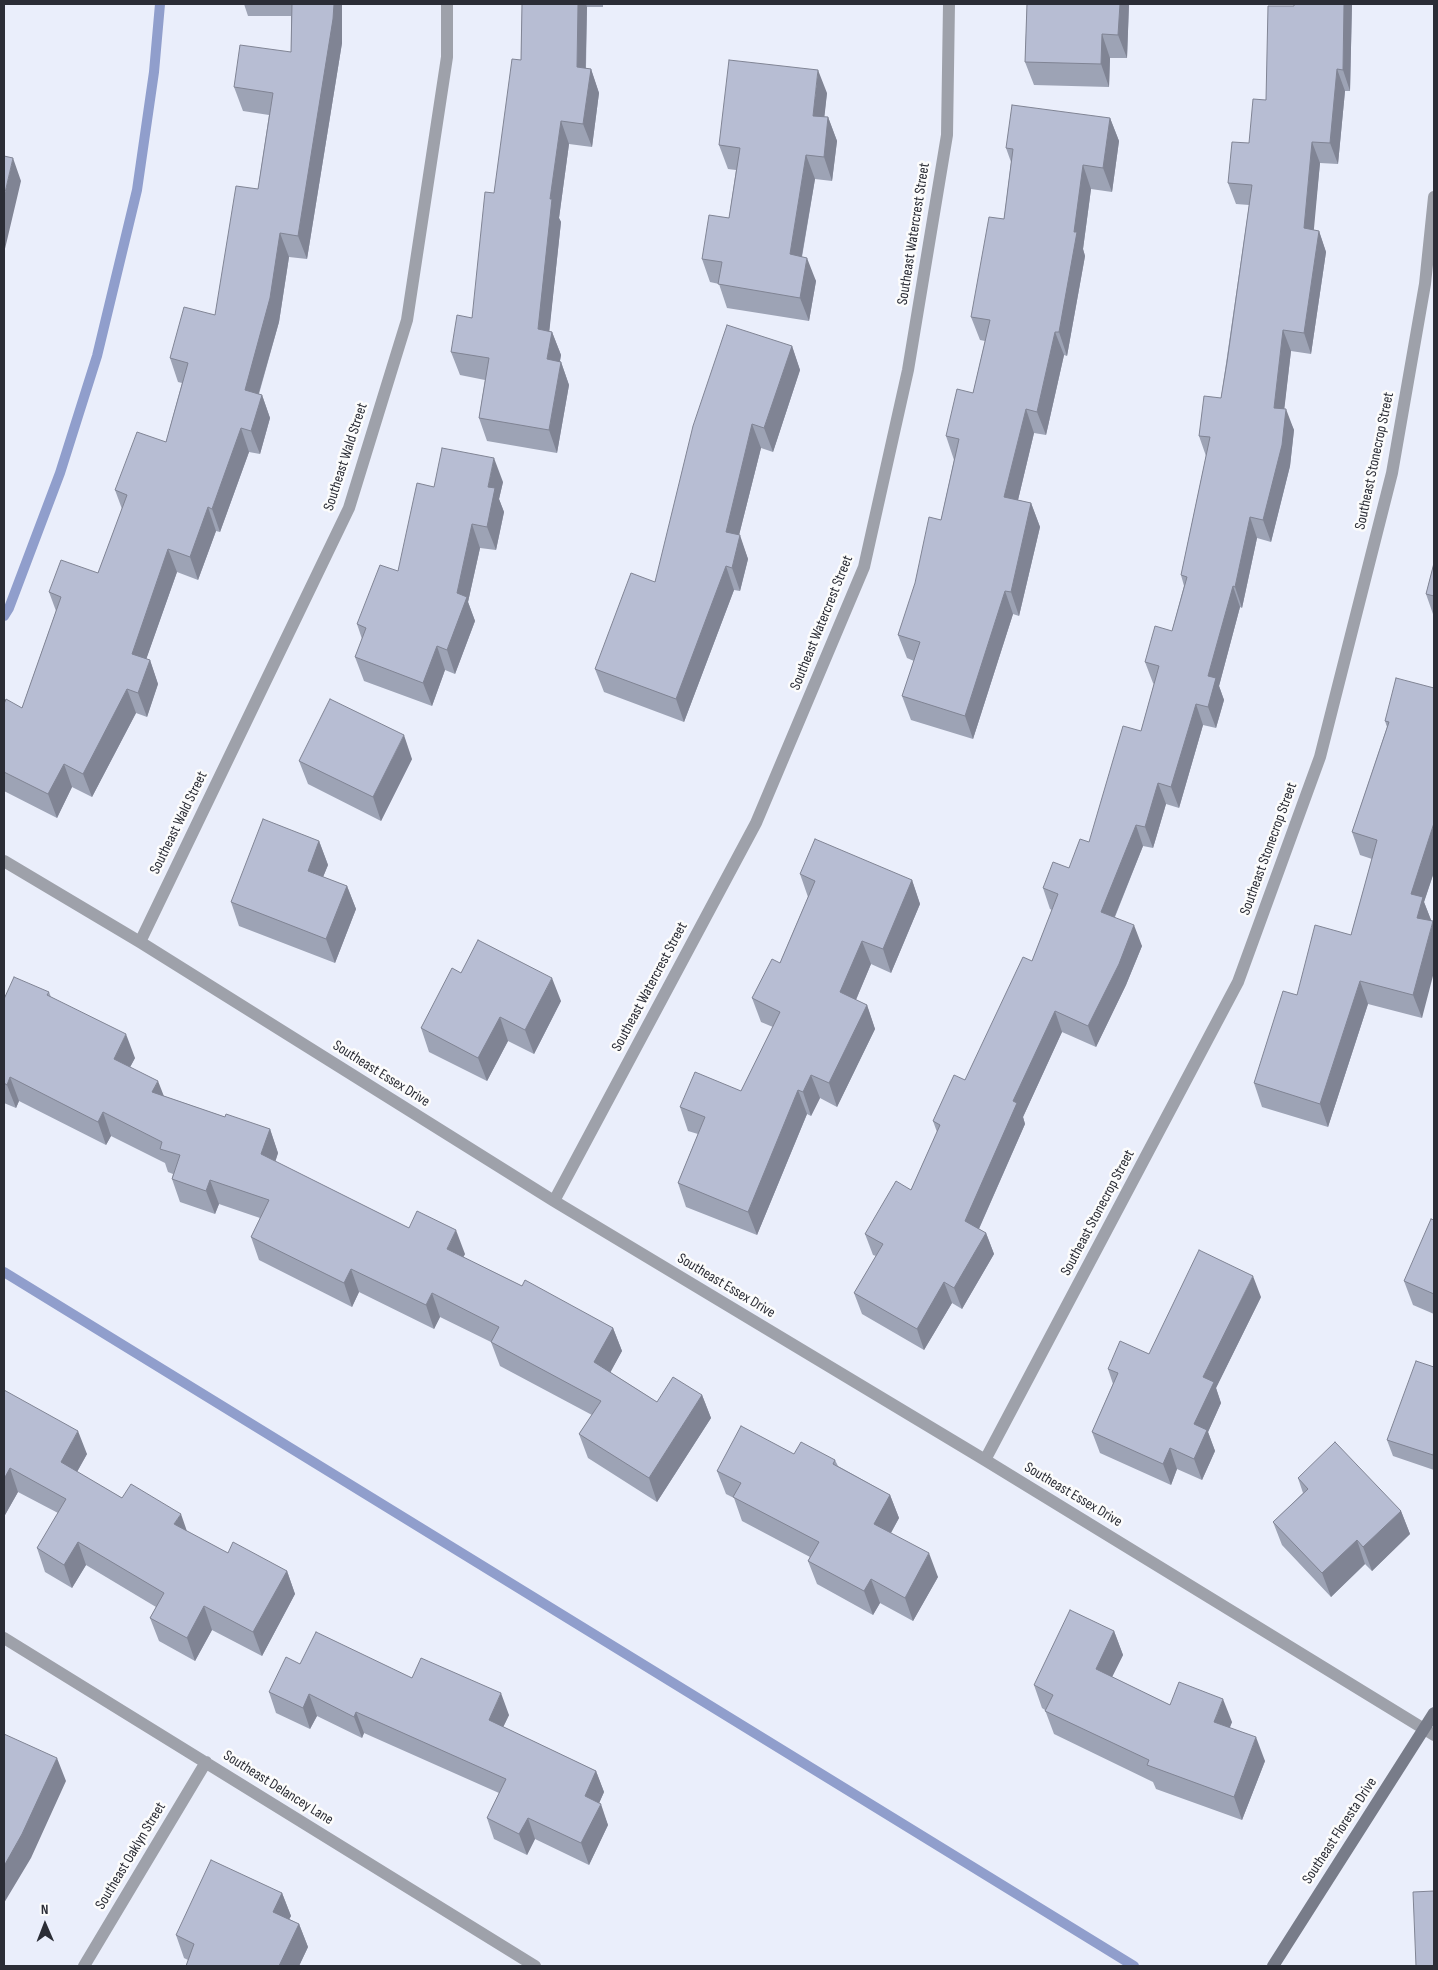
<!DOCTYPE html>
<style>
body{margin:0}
#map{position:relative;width:1438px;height:1970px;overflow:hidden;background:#eaeefb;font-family:"Sofia Sans Condensed",sans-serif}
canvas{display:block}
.frame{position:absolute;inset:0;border:5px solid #2b2d36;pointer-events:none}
.north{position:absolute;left:20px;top:1900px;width:50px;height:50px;-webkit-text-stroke:4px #fcfcfc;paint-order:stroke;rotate:359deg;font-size:14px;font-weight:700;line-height:20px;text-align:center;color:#2b2d36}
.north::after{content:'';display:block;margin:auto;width:18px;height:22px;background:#2b2d36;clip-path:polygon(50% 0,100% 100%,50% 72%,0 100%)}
</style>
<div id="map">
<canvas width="1438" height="1970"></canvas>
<div class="frame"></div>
<div class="north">N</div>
</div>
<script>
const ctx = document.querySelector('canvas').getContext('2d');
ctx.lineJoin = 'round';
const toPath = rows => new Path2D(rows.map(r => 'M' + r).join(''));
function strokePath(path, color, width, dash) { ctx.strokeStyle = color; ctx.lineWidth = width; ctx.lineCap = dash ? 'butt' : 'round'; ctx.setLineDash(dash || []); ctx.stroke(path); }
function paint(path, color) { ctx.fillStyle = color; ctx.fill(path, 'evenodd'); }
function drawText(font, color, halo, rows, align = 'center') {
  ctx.font = font + ' "Sofia Sans Condensed",sans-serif'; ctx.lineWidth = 5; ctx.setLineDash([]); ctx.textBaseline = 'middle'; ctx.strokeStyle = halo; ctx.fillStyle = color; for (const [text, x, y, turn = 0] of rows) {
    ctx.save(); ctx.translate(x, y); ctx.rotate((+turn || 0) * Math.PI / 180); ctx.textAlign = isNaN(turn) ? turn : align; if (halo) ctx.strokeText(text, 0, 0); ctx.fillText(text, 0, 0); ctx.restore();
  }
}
const stream = toPath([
 [4,616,9,608,60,473,97,356,137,190,154,72,160,4],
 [4,1272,1134,1966]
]);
const street = toPath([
 [4,861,140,942,554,1201,985,1460,1434,1735],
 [140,942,349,508,407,320,447,57,447,4],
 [554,1201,756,823,864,567,908,370,947,135,949,4],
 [985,1460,1238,982,1320,757,1392,473,1425,284,1434,197],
 [4,1638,535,1966],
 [84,1966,206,1762]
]);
const secondary = toPath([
 [1273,1966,1434,1713]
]);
const wall = toPath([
 [244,4,342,4,342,43,307,259,289,257,279,322,259,394,262,395,270,418,260,454,249,452,220,532,216,531,198,580,177,572,146,659,150,660,158,684,147,717,136,713,92,797,72,787,57,818,4,791,4,704,22,708,56,611,49,592,98,573,122,509,115,490,166,442,182,383,178,382,170,358,215,315,258,189,269,115,243,111,234,87,291,52,291,16,248,16],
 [522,4,603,4,603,7,587,7,586,68,591,69,599,93,592,147,569,144,559,218,561,222,549,331,552,332,561,355,560,361,561,362,569,385,557,453,487,441,479,418,485,380,460,375,451,352,472,318,494,193,521,60],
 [1027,4,1129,4,1127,58,1110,58,1109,87,1034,85,1025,62],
 [1352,4,1350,91,1345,91,1338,164,1320,163,1313,230,1319,231,1326,252,1311,354,1291,351,1284,409,1294,430,1290,466,1271,542,1257,538,1242,608,1240,607,1219,686,1224,700,1216,728,1203,725,1179,808,1166,804,1153,848,1143,846,1115,917,1142,946,1126,985,1096,1047,1062,1032,1023,1117,1025,1124,979,1229,986,1233,994,1254,962,1309,952,1303,924,1350,862,1314,854,1293,876,1256,873,1255,865,1234,911,1190,937,1132,933,1121,965,1080,1032,961,1052,910,1050,909,1043,888,1069,868,1089,842,1141,731,1154,684,1153,683,1145,662,1172,631,1184,586,1181,575,1206,456,1199,436,1221,398,1249,205,1236,204,1228,183,1249,143,1266,100,1294,6],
 [827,93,824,117,828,117,837,141,832,181,815,179,802,257,816,281,809,321,727,308,719,284,710,282,702,259,729,218,736,170,728,169,719,145],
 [1110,118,1119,141,1112,192,1091,189,1083,249,1085,256,1067,356,1064,355,1046,435,1034,433,1018,500,1031,503,1040,527,1019,616,1013,614,973,739,911,720,902,696,914,661,907,658,898,635,941,520,954,460,946,436,973,393,985,341,980,340,971,317,1004,219,1011,162,1006,148],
 [792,346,800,370,773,452,761,448,739,535,748,559,740,591,734,590,684,722,604,692,595,669,655,582],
 [503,482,499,499,504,512,496,550,480,548,468,602,475,621,455,674,445,670,432,706,364,681,355,657,362,639,357,624,398,571,434,487],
 [1434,563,1434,617,1426,594],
 [1434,688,1434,872,1424,902,1431,920,1422,1018,1368,1004,1328,1127,1262,1107,1254,1083,1297,995,1351,935,1372,859,1360,855,1352,832,1387,727,1385,721],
 [412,759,381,821,308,784,299,761],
 [319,841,328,865,323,877,347,886,356,909,335,963,239,926,231,902],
 [800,874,912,880,920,904,891,973,871,964,856,1000,867,1005,875,1029,837,1107,820,1098,811,1116,807,1114,757,1235,686,1207,678,1183,698,1134,688,1131,680,1107,741,1091,773,1027,761,1022,752,998,780,963,808,897],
 [461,973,561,1001,534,1054,508,1041,487,1081,429,1052,421,1028],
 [49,992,51,997,135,1058,130,1067,164,1096,225,1117,270,1129,278,1153,275,1162,409,1228,465,1254,463,1257,522,1286,613,1328,622,1351,610,1372,657,1402,702,1395,711,1418,657,1502,588,1458,579,1434,592,1415,500,1366,491,1342,440,1317,434,1329,359,1292,352,1307,259,1260,251,1237,260,1218,219,1204,215,1214,180,1202,172,1179,173,1174,168,1172,165,1163,111,1136,106,1145,19,1101,16,1108,4,1103,4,999],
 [1434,1220,1434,1314,1413,1305,1404,1281],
 [1261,1297,1216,1388,1221,1403,1208,1432,1215,1451,1202,1480,1177,1469,1171,1485,1100,1453,1092,1432,1113,1384,1108,1369,1149,1354],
 [1434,1367,1434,1470,1393,1456,1387,1440],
 [4,1390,87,1454,77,1472,122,1498,228,1553,287,1571,295,1594,262,1656,212,1630,195,1661,159,1641,150,1618,156,1607,86,1565,72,1588,45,1572,37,1548,58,1513,18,1492,5,1515,4,1514],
 [794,1454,835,1460,838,1466,890,1495,899,1518,891,1533,938,1577,913,1621,880,1603,873,1615,817,1584,808,1561,810,1557,742,1521,734,1498,726,1494,717,1471],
 [1298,1478,1401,1511,1410,1534,1372,1571,1365,1564,1331,1597,1282,1545,1273,1522,1303,1493],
 [1114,1631,1123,1655,1112,1677,1170,1705,1232,1722,1229,1728,1265,1761,1242,1820,1156,1789,1153,1782,1054,1734,1045,1710,1042,1708,1034,1685],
 [300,1664,412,1678,509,1715,503,1727,596,1771,604,1792,599,1803,608,1825,589,1865,535,1839,527,1855,494,1839,487,1818,499,1793,364,1733,362,1738,317,1716,310,1729,276,1713,269,1692],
 [282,1893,291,1916,289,1919,299,1924,308,1947,299,1966,186,1966,188,1960,184,1958,176,1935]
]);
const shadedWall = toPath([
 [334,4,342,4,342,43,307,259,298,236],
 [578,4,586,4,587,7,585,91,577,67],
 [1120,4,1129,4,1127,58,1118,35],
 [1344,4,1352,4,1350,91,1343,70],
 [1102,34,1110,58,1109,87,1101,64],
 [591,69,599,93,592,147,583,124],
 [1337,69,1345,91,1338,164,1330,143],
 [818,70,827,93,822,139,813,116],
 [828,117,837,141,832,181,824,157],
 [1110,118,1119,141,1112,192,1103,168],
 [561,121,569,144,559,218,561,222,547,353,538,329,550,199],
 [1312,142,1320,163,1312,250,1304,228],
 [806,155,815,179,798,278,790,254],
 [13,158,21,181,4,253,4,197],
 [1083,165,1091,189,1083,249,1085,256,1067,356,1059,332],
 [1319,231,1326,252,1311,354,1304,333],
 [280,233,289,257,279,322,253,413,245,390],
 [807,258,816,281,809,321,800,298],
 [1283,330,1291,351,1282,429,1274,408],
 [552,332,561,355,556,382,547,359],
 [1055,332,1064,355,1046,435,1037,412],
 [792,346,800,370,773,452,764,428],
 [561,362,569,385,557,453,549,430],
 [262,395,270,418,260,454,251,431],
 [1026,409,1034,433,1013,521,1004,497],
 [1286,409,1294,430,1290,466,1271,542,1263,520],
 [752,424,761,448,734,555,726,532],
 [241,428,249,452,220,532,212,509],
 [494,458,503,482,499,499,504,512,496,550,487,527,488,487],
 [1031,503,1040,527,1019,616,1011,592],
 [208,507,216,531,198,580,190,557],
 [1250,517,1257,538,1242,608,1235,587],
 [472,524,480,548,468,602,475,621,455,674,447,650,457,593],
 [740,535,748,559,740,591,732,568],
 [168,549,177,572,140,677,132,654],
 [726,566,734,590,684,722,676,699],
 [1233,586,1240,607,1219,686,1224,700,1216,728,1208,707,1208,676],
 [1005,591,1013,614,973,739,965,716],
 [437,646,445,670,432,706,423,683],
 [150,660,158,684,147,717,138,693],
 [127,689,136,713,92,797,83,774],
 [1196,704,1203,725,1179,808,1171,787],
 [404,735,412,759,381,821,373,797],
 [64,764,72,787,57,818,48,794],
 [1158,783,1166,804,1153,848,1145,827],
 [1434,823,1434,872,1424,902,1431,920,1426,941,1417,918,1411,894],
 [1136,825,1143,846,1108,933,1101,912],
 [319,841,328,865,316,894,308,871],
 [912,880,920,904,891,973,883,949],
 [347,886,356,909,335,963,326,939],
 [1433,921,1434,925,1434,972,1422,1018,1413,995],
 [1134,925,1142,946,1126,985,1096,1047,1088,1026],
 [862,941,871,964,849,1016,840,992],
 [552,978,561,1001,534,1054,525,1030],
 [1360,981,1368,1004,1328,1127,1320,1104],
 [867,1005,875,1029,837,1107,829,1083],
 [1055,1011,1062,1032,1023,1117,1025,1124,973,1242,965,1221,1013,1101],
 [500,1017,508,1041,487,1081,478,1058],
 [126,1034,135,1058,122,1082,114,1059],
 [811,1075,820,1098,811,1116,803,1092],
 [10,1077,19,1101,16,1108,7,1085],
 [158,1081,167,1104,152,1092],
 [798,1090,807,1114,757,1235,748,1212],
 [103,1112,111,1136,106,1145,98,1122],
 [270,1129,278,1153,270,1178,261,1154],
 [210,1180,219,1204,215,1214,206,1191],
 [456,1230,465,1254,455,1273,447,1249],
 [986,1233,994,1254,962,1309,954,1288],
 [351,1269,359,1292,352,1307,344,1283],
 [1253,1276,1261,1297,1216,1388,1221,1403,1208,1432,1215,1451,1202,1480,1194,1459,1194,1424,1203,1377],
 [944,1282,952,1303,924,1350,917,1329],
 [432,1293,440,1317,434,1329,426,1305],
 [613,1328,622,1351,603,1386,594,1362],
 [702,1395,711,1418,657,1502,649,1478],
 [78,1431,87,1454,69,1486,61,1462],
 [1170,1448,1177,1469,1171,1485,1163,1464],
 [10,1468,18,1492,5,1515,4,1511,4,1479],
 [890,1495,899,1518,883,1547,874,1524],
 [1401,1511,1410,1534,1372,1571,1363,1547],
 [181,1514,189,1537,174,1524],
 [1357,1540,1365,1564,1331,1597,1322,1573],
 [78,1542,86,1565,72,1588,64,1565],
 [929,1553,938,1577,913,1621,905,1598],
 [287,1571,295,1594,262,1656,253,1632],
 [871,1579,880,1603,873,1615,864,1591],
 [204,1606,212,1630,195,1661,187,1638],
 [1114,1631,1123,1655,1104,1693,1096,1669],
 [501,1693,509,1715,496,1742,489,1720],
 [309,1694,317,1716,310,1729,303,1708],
 [1223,1699,1232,1722,1223,1746,1214,1722],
 [356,1712,364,1733,362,1738,354,1717],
 [1256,1737,1265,1761,1242,1820,1234,1797],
 [57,1758,66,1781,31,1858,4,1903,4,1866],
 [596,1771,604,1792,593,1817,585,1796],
 [601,1804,608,1825,589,1865,581,1843],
 [528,1818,535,1839,527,1855,519,1834],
 [282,1893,291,1916,281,1935,273,1912],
 [299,1924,308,1947,299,1966,279,1966]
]);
const building = toPath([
 [292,4,334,4,333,19,298,236,280,233,270,298,245,390,262,395,251,431,241,428,212,509,208,507,190,557,168,549,132,654,150,660,138,693,127,689,83,774,64,764,48,794,4,772,4,704,6,699,22,708,61,597,49,592,61,560,98,573,127,495,115,490,137,432,166,442,188,363,170,358,184,307,215,315,236,186,258,189,273,93,234,87,240,45,291,52,292,4],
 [522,4,578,4,577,67,591,69,583,124,561,121,550,199,552,199,538,329,552,332,547,359,561,362,549,430,479,418,489,358,451,352,457,315,472,318,485,192,494,193,512,59,521,60,522,4],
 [1027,4,1120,4,1118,35,1102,34,1101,64,1025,62,1027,4],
 [1294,4,1344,4,1343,70,1337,69,1330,143,1312,142,1304,228,1319,231,1304,333,1283,330,1274,408,1286,409,1282,445,1263,520,1250,517,1235,587,1233,586,1208,676,1216,678,1208,707,1196,704,1171,787,1158,783,1145,827,1136,825,1101,912,1134,925,1119,964,1088,1026,1055,1011,1013,1101,1017,1103,965,1221,986,1233,954,1288,944,1282,917,1329,854,1293,883,1244,865,1234,896,1181,911,1190,940,1125,933,1121,954,1075,965,1080,1023,957,1032,961,1058,894,1043,888,1053,862,1069,868,1080,839,1089,842,1123,726,1141,731,1159,666,1145,662,1155,626,1172,631,1187,577,1181,575,1210,437,1199,436,1204,396,1221,398,1227,362,1252,185,1228,183,1232,142,1249,143,1253,99,1266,100,1268,6,1294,6,1294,4],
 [729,60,818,70,813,116,828,117,824,157,806,155,790,254,807,258,800,298,718,284,722,262,702,259,709,215,729,218,740,148,719,145,729,60],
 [1012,105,1110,118,1103,168,1083,165,1074,232,1077,232,1059,332,1055,332,1037,412,1026,409,1004,497,1031,503,1011,592,1005,591,965,716,902,696,920,642,898,635,915,583,929,517,941,520,959,439,946,436,957,389,973,393,990,320,971,317,989,217,1004,219,1013,149,1006,148,1012,105],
 [4,156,13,158,4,197,4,156],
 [727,325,792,346,764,428,752,424,726,532,740,535,732,568,726,566,676,699,595,669,631,573,655,582,693,426,727,325],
 [442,448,494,458,488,487,495,488,487,527,472,524,457,593,467,597,447,650,437,646,423,683,355,657,366,628,357,624,380,565,398,571,417,483,434,487,442,448],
 [1434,563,1434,596,1426,594,1434,563],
 [1396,678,1434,688,1434,823,1411,894,1423,897,1417,918,1433,921,1413,995,1360,981,1320,1104,1254,1083,1283,991,1297,995,1315,925,1351,935,1377,840,1352,832,1389,722,1385,721,1396,678],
 [330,699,404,735,373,797,299,761,330,699],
 [263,819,319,841,308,871,347,886,326,939,231,902,263,819],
 [815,839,912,880,883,949,862,941,840,992,867,1005,829,1083,811,1075,803,1092,798,1090,748,1212,678,1183,705,1117,680,1107,695,1072,741,1091,780,1012,752,998,772,959,780,963,815,881,800,874,815,839],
 [478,940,552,978,525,1030,500,1017,478,1058,421,1028,452,968,461,973,478,940],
 [14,977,49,992,47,995,126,1034,114,1059,158,1081,152,1092,225,1117,226,1114,270,1129,261,1154,409,1228,417,1211,456,1230,447,1249,522,1286,525,1280,613,1328,594,1362,657,1402,673,1377,702,1395,649,1478,579,1434,601,1401,491,1342,499,1327,432,1293,426,1305,351,1269,344,1283,251,1237,269,1200,210,1180,206,1191,172,1179,180,1155,160,1149,162,1142,103,1112,98,1122,10,1077,7,1085,4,1083,4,999,14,977],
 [1431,1219,1434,1220,1434,1294,1404,1281,1431,1219],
 [1199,1250,1253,1276,1203,1377,1214,1382,1194,1424,1207,1430,1194,1459,1170,1448,1163,1464,1092,1432,1118,1373,1108,1369,1120,1341,1149,1354,1199,1250],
 [1416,1361,1434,1367,1434,1451,1433,1455,1387,1440,1416,1361],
 [4,1390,78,1431,61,1462,122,1498,131,1484,181,1514,174,1524,228,1553,233,1542,287,1571,253,1632,204,1606,187,1638,150,1618,164,1593,78,1542,64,1565,37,1548,66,1499,10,1468,4,1479,4,1390],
 [741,1426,794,1454,801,1442,835,1460,833,1464,890,1495,874,1524,929,1553,905,1598,871,1579,864,1591,808,1561,819,1542,733,1497,741,1483,717,1471,741,1426],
 [1335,1442,1401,1511,1363,1547,1357,1540,1322,1573,1273,1522,1308,1489,1298,1478,1335,1442],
 [1070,1610,1114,1631,1096,1669,1170,1705,1179,1682,1223,1699,1214,1722,1256,1737,1234,1797,1147,1765,1149,1760,1045,1711,1053,1695,1034,1685,1070,1610],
 [316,1632,412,1678,421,1658,501,1693,489,1720,596,1771,585,1796,601,1804,581,1843,528,1818,519,1834,487,1818,506,1779,356,1712,354,1717,309,1694,303,1708,269,1692,286,1657,300,1664,316,1632],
 [4,1734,57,1758,22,1834,4,1866,4,1734],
 [211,1860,282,1893,273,1912,299,1924,279,1966,186,1966,194,1944,176,1935,211,1860],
 [1434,1891,1434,1966,1416,1966,1413,1892,1434,1891]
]);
const streetNames = [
 ["Southeast Watercrest Street",914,234,-81],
 ["Southeast Wald Street",346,457,-72],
 ["Southeast Stonecrop Street",1375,461,-78],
 ["Southeast Watercrest Street",822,623,-68],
 ["Southeast Wald Street",179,823,-64],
 ["Southeast Stonecrop Street",1269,849,-70],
 ["Southeast Watercrest Street",650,987,-62],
 ["Southeast Essex Drive",381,1074,32],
 ["Southeast Stonecrop Street",1098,1213,-62],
 ["Southeast Essex Drive",726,1286,31],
 ["Southeast Essex Drive",1073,1495,31],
 ["Southeast Delancey Lane",278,1788,32],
 ["Southeast Floresta Drive",1340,1831,-57],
 ["Southeast Oaklyn Street",131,1856,-59]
];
strokePath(stream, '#909ecc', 10);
strokePath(street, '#9ea1aa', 12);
strokePath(secondary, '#787c89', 12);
paint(wall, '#9da3b5');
paint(shadedWall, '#808494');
paint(building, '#b7bdd3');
strokePath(building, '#808494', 1);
drawText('15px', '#2b2d36', '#fcfcfc', streetNames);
</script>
